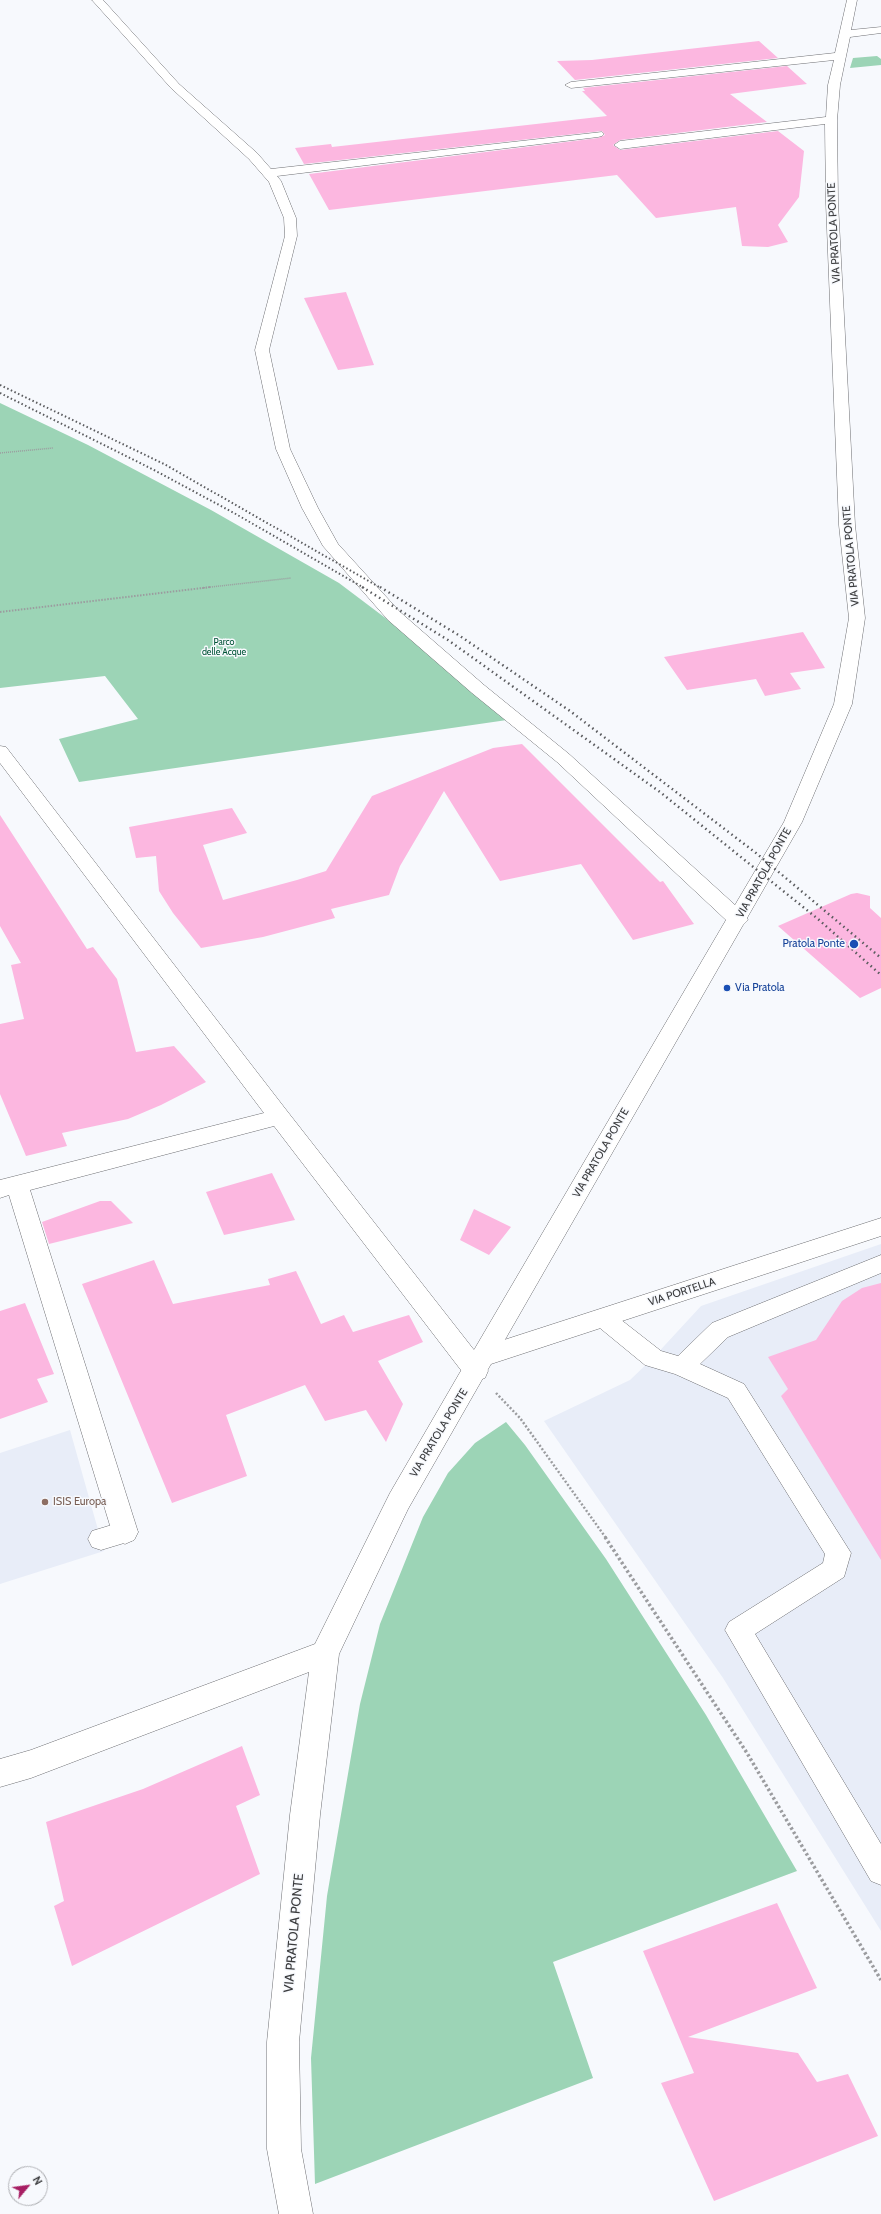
<!DOCTYPE html>
<style>
body{margin:0}
#map{position:relative;width:881px;height:2214px;overflow:hidden;background:#f7f9fd;font-family:Cabin,sans-serif}
canvas{display:block}
.north{position:absolute;left:8px;top:2166px;width:40px;height:40px;box-sizing:border-box;background:#f7f9fd;border:1px solid #acadb1;border-radius:50%;rotate:61deg;font-size:11px;font-weight:700;line-height:16px;text-align:center;color:#3b3c3e}
.north::after{content:'';display:block;margin:auto;width:14px;height:18px;background:#a71e63;clip-path:polygon(50% 0,100% 100%,50% 72%,0 100%)}
</style>
<div id="map">
<canvas width="881" height="2214"></canvas>
<div class="north">N</div>
</div>
<script>
const ctx = document.querySelector('canvas').getContext('2d');
ctx.lineJoin = 'round';
function paint(path, color) { ctx.fillStyle = color; ctx.fill(path, 'evenodd'); }
const toPath = rows => new Path2D(rows.map(r => 'M' + r).join(''));
function strokePath(path, color, width, dash) { ctx.strokeStyle = color; ctx.lineWidth = width; ctx.lineCap = dash ? 'butt' : 'round'; ctx.setLineDash(dash || []); ctx.stroke(path); }
function drawText(font, color, halo, rows, align = 'center') {
  ctx.font = font + ' Cabin,sans-serif'; ctx.lineWidth = 3; ctx.setLineDash([]); ctx.textBaseline = 'middle'; ctx.strokeStyle = halo; ctx.fillStyle = color; for (const [text, x, y, turn = 0] of rows) {
    ctx.save(); ctx.translate(x, y); ctx.rotate((+turn || 0) * Math.PI / 180); ctx.textAlign = isNaN(turn) ? turn : align; if (halo) ctx.strokeText(text, 0, 0); ctx.fillText(text, 0, 0); ctx.restore();
  }
}
const built = toPath([
 [881,1244,881,1931,723,1678,544,1421,630,1380,653,1358,701,1306],
 [70,1430,104,1551,0,1584,0,1453]
]);
const green = toPath([
 [877,56,881,59,881,65,850,68,853,58],
 [0,403,88,445,211,510,339,583,392,623,507,720,79,782,59,739,138,719,105,676,0,688],
 [506,1422,525,1445,606,1559,706,1715,797,1871,553,1962,593,2078,315,2184,311,2058,327,1896,360,1704,380,1624,423,1517,448,1473,475,1443]
]);
const building = toPath([
 [759,41,778,58,575,80,557,61,592,60],
 [787,66,807,84,730,94,767,122,620,140,613,145,620,150,778,131,804,151,799,197,778,225,788,242,768,247,742,246,736,207,656,218,617,175,329,210,309,174,598,138,605,135,602,131,304,164,295,148,331,144,332,147,607,116,582,91,585,91,583,88],
 [346,292,374,365,338,370,304,298],
 [803,632,825,668,790,673,801,689,765,696,756,679,687,690,664,657],
 [522,744,660,882,663,881,694,924,633,940,581,864,500,881,444,791,400,866,389,895,331,909,335,918,263,937,201,948,173,913,159,891,156,856,136,858,129,827,232,808,247,833,203,845,223,900,297,880,326,871,372,796,493,748],
 [0,815,87,949,93,947,117,979,136,1052,174,1046,206,1082,161,1105,128,1119,62,1133,67,1146,26,1156,0,1094,0,1024,24,1019,11,965,21,963,0,926],
 [857,893,870,896,870,908,881,918,881,988,860,998,778,926,851,894],
 [272,1173,295,1220,224,1235,206,1192],
 [100,1201,111,1201,133,1223,49,1244,42,1222],
 [474,1209,511,1227,489,1255,460,1240],
 [154,1260,173,1304,270,1285,268,1279,296,1271,321,1324,344,1315,353,1332,409,1315,423,1342,378,1361,403,1404,386,1442,366,1410,325,1421,305,1385,226,1415,247,1476,172,1503,82,1284],
 [881,1283,881,1560,781,1396,788,1389,768,1357,816,1340,842,1301,862,1288],
 [25,1303,54,1374,37,1379,48,1402,0,1419,0,1311],
 [242,1746,260,1795,236,1806,260,1874,72,1966,54,1906,64,1901,46,1822,143,1789],
 [777,1903,817,1988,688,2037,798,2053,817,2082,848,2074,878,2136,714,2201,661,2083,694,2073,643,1951]
]);
const pathFar3 = toPath([
 [0,453,53,448],
 [202,588,291,578]
]);
const pathFar2 = toPath([
 [0,612,211,587]
]);
const pathFar1 = toPath([
 [496,1393,520,1418,606,1538]
]);
const path = toPath([
 [605,1537,747,1753,881,1980]
]);
const lane = toPath([
 [881,1255,881,1273,728,1337,700,1364,744,1384,851,1553,844,1577,755,1634,881,1844,881,1885,871,1881,725,1630,729,1622,823,1563,825,1554,728,1398,675,1374,645,1365,595,1324,591,1318,595,1312,603,1309,611,1312,661,1351,678,1356,712,1323,881,1255],
 [125,1521,134,1524,138,1532,134,1540,101,1550,92,1547,88,1539,92,1531,125,1521]
]);
const street = toPath([
 [92,0,103,0,179,84,257,153,271,169,602,132,604,134,602,136,598,137,277,176,281,181,296,218,297,236,269,350,290,449,318,508,338,544,400,612,484,685,569,754,735,905,784,822,834,704,849,618,839,525,826,203,825,124,620,149,614,145,620,141,826,117,828,85,834,60,571,88,565,85,571,82,835,53,847,0,857,0,851,30,881,27,881,33,850,37,840,85,837,120,838,203,855,525,865,618,852,704,802,822,747,918,748,920,743,925,491,1364,486,1366,488,1371,485,1378,476,1381,467,1378,274,1126,30,1190,138,1532,134,1540,125,1544,116,1540,112,1532,9,1195,0,1198,0,1180,264,1113,0,763,0,746,6,747,287,1111,474,1350,726,920,557,762,472,693,388,620,323,546,302,508,276,449,255,350,285,236,284,218,269,182,249,159,171,88,92,0]
]);
const secondary = toPath([
 [881,1218,881,1236,491,1364,408,1509,339,1654,320,1815,299,2042,301,2149,313,2214,279,2214,267,2149,267,2042,290,1815,309,1672,31,1778,0,1787,0,1759,31,1750,315,1644,390,1493,473,1350,881,1218]
]);
const railFar1 = toPath([
 [0,385,164,464,381,588],
 [0,393,154,470,234,513,364,588]
]);
const rail = toPath([
 [362,587,448,640,660,792,818,919,881,975],
 [380,587,460,636,570,711,756,853,881,958]
]);
const markers = [
 [854,944,5,"#1a4fb4"],
 [727,988,4,"#1a4fb4"],
 [45,1502,4,"#8d6e63"]
];
const farParknames = [
 ["Parco",224,642],
 ["delle Acque",224,652]
];
const streetNames = [
 ["VIA PRATOLA PONTE",834,233,-93],
 ["VIA PRATOLA PONTE",851,556,-95],
 ["VIA PRATOLA PONTE",764,873,-61],
 ["VIA PRATOLA PONTE",601,1153,-60],
 ["VIA PORTELLA",682,1292,-18],
 ["VIA PRATOLA PONTE",439,1433,-59]
];
const transitNames = [
 ["Pratola Ponte",845,944],
 ["Via Pratola",735,988,"left"]
];
const educationNames = [
 ["ISIS Europa",53,1502]
];
const nearStreetnames = [
 ["VIA PRATOLA PONTE",294,1933,-85]
];
paint(built, '#e8edf8');
paint(green, '#9cd4b6');
paint(building, '#fcb7e0');
strokePath(lane, '#6e6f73', 1);
strokePath(street, '#6e6f73', 1);
strokePath(secondary, '#6e6f73', 1);
strokePath(pathFar3, '#9b9c9f', 1.5, [1, 1]);
strokePath(pathFar2, '#9b9c9f', 2, [1.5, 1.5]);
strokePath(pathFar1, '#9b9c9f', 2.5, [2, 2]);
strokePath(path, '#9b9c9f', 3.5, [2.5, 2.5]);
paint(lane, '#fff');
paint(street, '#fff');
paint(secondary, '#fff');
strokePath(railFar1, '#5a5b5e', 2, [1.5, 2.5]);
strokePath(rail, '#5a5b5e', 2.5, [1.5, 3.5]);
for (const [x, y, r, color] of markers) { const dot = new Path2D(); dot.arc(x, y, r, 0, 2 * Math.PI); ctx.fillStyle = color; ctx.fill(dot); strokePath(dot, '#f7f9fd', 1.5); }
drawText('9px', '#005436', '#f7f9fd', farParknames);
drawText('11px', '#3b3c3e', '#f7f9fd', streetNames);
drawText('11px', '#164399', '#f7f9fd', transitNames, 'right');
drawText('11px', '#785e54', '#f7f9fd', educationNames, 'left');
drawText('13px', '#3b3c3e', '#f7f9fd', nearStreetnames);
</script>
